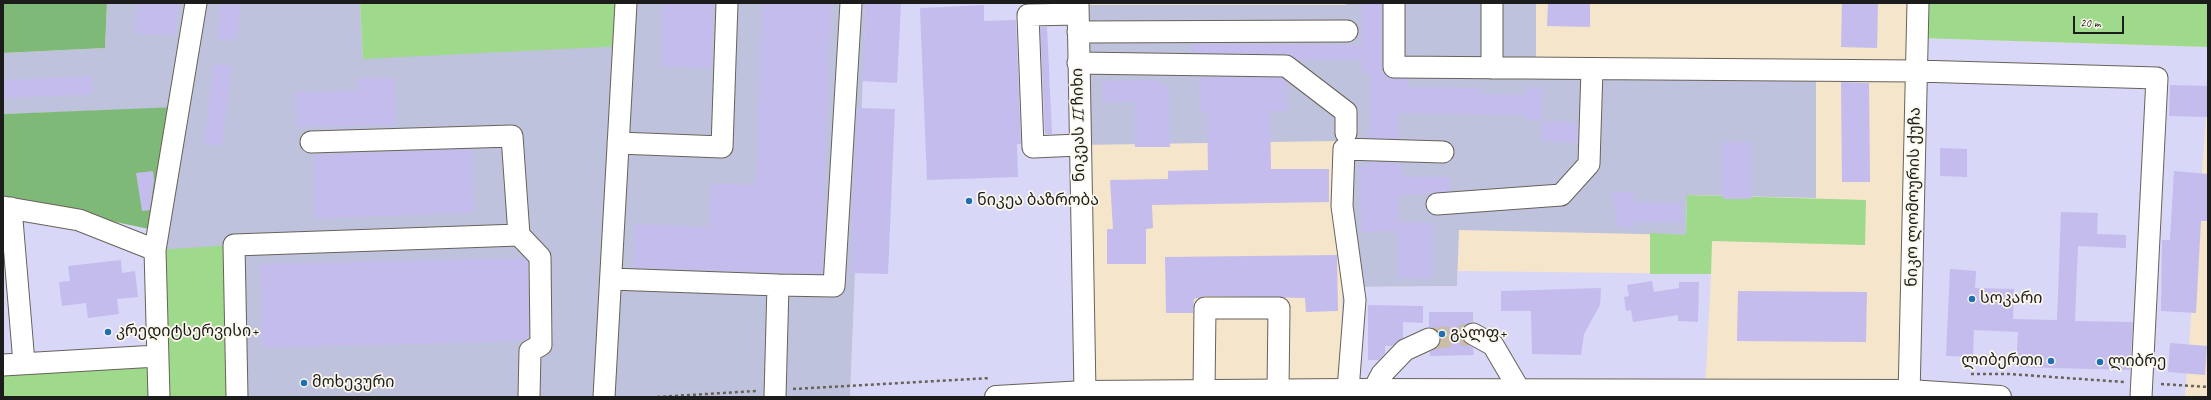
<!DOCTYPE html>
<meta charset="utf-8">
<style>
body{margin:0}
#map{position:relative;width:2211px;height:400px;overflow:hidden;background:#f4e5cb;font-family:Caveat,sans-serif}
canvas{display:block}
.frame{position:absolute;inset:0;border:4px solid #1c1c1c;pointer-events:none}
.scale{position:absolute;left:2073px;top:16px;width:51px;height:18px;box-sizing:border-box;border:2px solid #1c1c1c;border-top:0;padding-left:5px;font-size:12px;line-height:14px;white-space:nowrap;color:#1c1c1c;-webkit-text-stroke:3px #fbf7ec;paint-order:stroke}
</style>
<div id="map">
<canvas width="2211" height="400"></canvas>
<div class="frame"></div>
<div class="scale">20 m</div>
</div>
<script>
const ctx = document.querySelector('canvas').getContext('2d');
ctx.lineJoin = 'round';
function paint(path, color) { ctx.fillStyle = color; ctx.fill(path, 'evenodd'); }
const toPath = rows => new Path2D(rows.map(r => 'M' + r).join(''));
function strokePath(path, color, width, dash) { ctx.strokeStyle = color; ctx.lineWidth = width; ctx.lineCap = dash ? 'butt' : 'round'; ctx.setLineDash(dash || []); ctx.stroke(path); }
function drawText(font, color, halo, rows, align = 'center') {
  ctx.font = font + ' Caveat,"Noto Sans Georgian",sans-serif'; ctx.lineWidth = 3.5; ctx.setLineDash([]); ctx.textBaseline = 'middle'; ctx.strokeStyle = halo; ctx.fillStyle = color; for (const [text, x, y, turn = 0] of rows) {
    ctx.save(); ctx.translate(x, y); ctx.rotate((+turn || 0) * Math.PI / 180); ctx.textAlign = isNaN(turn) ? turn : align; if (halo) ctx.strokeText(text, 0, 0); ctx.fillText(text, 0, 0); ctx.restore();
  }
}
const built = toPath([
 [866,3,1078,3,1085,392,996,397,850,397],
 [1917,38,2208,47,2208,91,2185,397,2000,397,1909,391],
 [3,198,158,231,157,356,3,365],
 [1458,271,1711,274,1706,374,1703,391,1341,391,1342,287,1457,286]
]);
const industrial = toPath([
 [107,3,360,3,363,58,626,3,866,3,850,397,237,397,155,250,178,108,3,114,3,53,105,48],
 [1346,3,1536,3,1536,68,1816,70,1816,198,1687,195,1686,235,1459,230,1457,286,1342,287,1331,199,1335,141,1079,145,1078,5,1346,5]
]);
const green = toPath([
 [360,3,626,3,624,46,363,59],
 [1918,3,2208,3,2208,47,1917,38],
 [1687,195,1866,200,1865,245,1712,241,1711,274,1650,274,1650,233,1686,235],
 [234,245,237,397,3,397,3,365,157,356,155,250]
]);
const forest = toPath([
 [3,3,107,3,105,48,3,53],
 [178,107,158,231,3,198,3,114]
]);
const building = toPath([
 [138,3,179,3,174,36,134,33],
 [221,3,240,3,237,41,218,39],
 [662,3,713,3,711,68,661,67],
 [762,3,831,3,822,274,633,268,634,224,710,227,711,184,756,185],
 [866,3,901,3,897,83,862,81],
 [1362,3,1382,3,1382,67,1388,77,1408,79,1408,87,1481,88,1481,94,1526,95,1526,87,1543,87,1542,121,1525,120,1525,115,1398,113,1398,139,1368,138,1368,132,1370,132,1370,73,1362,73,1362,60,1298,60,1286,54,1192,53,1192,44,1362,45],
 [1548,3,1590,3,1590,27,1547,26],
 [1842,3,1878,3,1877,48,1841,47],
 [984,5,984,21,1016,20,1021,144,1017,144,1018,177,927,180,920,8],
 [1040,27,1047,27,1052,134,1045,134],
 [214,64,232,66,222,146,204,143],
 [92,76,93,94,3,98,3,80],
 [1199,77,1282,78,1287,82,1287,111,1270,111,1271,169,1329,169,1329,202,1152,205,1153,228,1146,229,1146,264,1107,264,1107,229,1113,229,1110,180,1168,179,1168,171,1208,170,1207,112,1200,112],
 [358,78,395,78,396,125,297,127,296,92,358,91],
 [1156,80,1169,88,1170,147,1135,147,1135,102,1103,102,1103,81],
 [1841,82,1869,83,1870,182,1842,182],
 [2170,85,2208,86,2208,117,2169,116],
 [857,108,895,109,888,274,850,273],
 [1542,121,1578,123,1578,143,1541,141],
 [1723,142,1751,142,1751,199,1723,199],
 [1940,148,1967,149,1967,177,1940,176],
 [471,149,474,212,315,219,313,155],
 [1367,162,1397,163,1397,166,1402,166,1402,177,1450,177,1450,191,1430,194,1398,195,1399,231,1362,232,1358,166,1367,166],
 [153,171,154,181,150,210,142,211,136,173],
 [2174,171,2208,174,2208,221,2201,221,2196,313,2161,311,2162,240,2170,240],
 [1612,192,1634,192,1634,202,1682,203,1682,223,1634,222,1634,228,1618,228],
 [2061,212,2098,213,2097,234,2126,235,2126,248,2078,246,2075,321,2133,322,2130,370,2016,367,2018,332,1974,330,1973,357,1946,356,1950,269,1976,271,1975,288,2014,289,2013,319,2057,320],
 [1399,222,1433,223,1431,279,1397,278],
 [1337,255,1338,311,1306,312,1305,298,1205,296,1194,299,1193,313,1166,313,1165,257],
 [524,258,528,262,529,338,523,341,262,348,260,264],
 [121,260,122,273,135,271,138,297,117,299,119,314,88,318,86,303,62,306,59,282,70,281,68,266],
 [1652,281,1654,292,1679,288,1679,282,1699,282,1698,322,1678,321,1678,315,1633,322,1631,310,1626,311,1624,297,1629,296,1627,285],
 [1601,288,1600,305,1584,334,1581,355,1532,354,1531,311,1501,311,1501,291],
 [1738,291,1867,292,1866,342,1737,341],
 [1368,305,1423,306,1423,323,1403,322,1403,338,1392,346,1385,346,1385,353,1379,360,1368,360],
 [1429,312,1473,312,1473,322,1467,324,1463,328,1461,335,1463,341,1473,348,1474,355,1430,356,1430,352,1439,346,1441,340,1436,329,1429,327],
 [2170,343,2207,346,2205,375,2168,372]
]);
const minorTunnel = toPath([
 [1429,339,1473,334]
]);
const path = toPath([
 [1971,374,2009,374,2124,382],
 [2161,384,2208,387],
 [793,389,990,378],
 [657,397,756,391]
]);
const minor = toPath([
 [1078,3,1085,392],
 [1394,3,1394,67,1917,71,2157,78,2141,397],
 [1078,14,1028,15,1033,147,1079,145],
 [1078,32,1347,31],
 [1078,63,1286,66,1346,112,1346,133],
 [1492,68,1492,3],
 [311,142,512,136,519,235,540,257,541,345,530,351,529,397],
 [618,143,722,147,727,3],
 [1437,204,1561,195,1589,164,1592,69],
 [3,207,79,220,155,250],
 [11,208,24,363],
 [611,279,778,285,775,397],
 [778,285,834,286,851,3],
 [1473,334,1493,345,1520,391],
 [3,365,157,356],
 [1348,390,1355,300,1342,206,1344,149,1443,152],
 [1204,391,1205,308,1279,308,1278,391],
 [1373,391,1382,374,1405,350,1429,339],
 [159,397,155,250,196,3],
 [237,397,234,245,519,235],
 [604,397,626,3],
 [1909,397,1918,3]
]);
const major = toPath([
 [996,397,1085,392,1348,390,1909,391,2000,397]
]);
const markers = [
 [969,201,4,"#1f6fb2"],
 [1972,299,4,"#1f6fb2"],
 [108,332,4,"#1f6fb2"],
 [1442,334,4,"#1f6fb2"],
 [2051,361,4,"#1f6fb2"],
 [2100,362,4,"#1f6fb2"],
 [304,383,4,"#1f6fb2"]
];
const streetNames = [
 ["ნიკეას II ჩიხი",1079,125,-91],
 ["ნიკო ლომოურის ქუჩა",1914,197,-89]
];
const poiNames = [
 ["ნიკეა ბაზრობა",977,201],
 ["სოკარი",1980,299],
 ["კრედიტსერვისი+",116,332],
 ["გალფ+",1450,334],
 ["ლიბერთი",2043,361,"right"],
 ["ლიბრე",2108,362],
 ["მოხევური",312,383]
];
paint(built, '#d8d7f8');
paint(industrial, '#bfc2dd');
paint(green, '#9fd98c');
paint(forest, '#7fb978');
paint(building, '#c3bced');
strokePath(minorTunnel, '#c9bda8', 21, [21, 10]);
strokePath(minor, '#686259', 23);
strokePath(major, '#686259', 24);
strokePath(path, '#686259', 2.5, [3, 3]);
strokePath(minor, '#fff', 21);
strokePath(major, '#fff', 22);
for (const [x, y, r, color] of markers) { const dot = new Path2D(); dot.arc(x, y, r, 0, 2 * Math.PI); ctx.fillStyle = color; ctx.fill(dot); strokePath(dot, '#fbf7ec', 1.5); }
drawText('16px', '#1c1c1c', '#fbf7ec', streetNames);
drawText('16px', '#1c1c1c', '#fbf7ec', poiNames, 'left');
</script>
